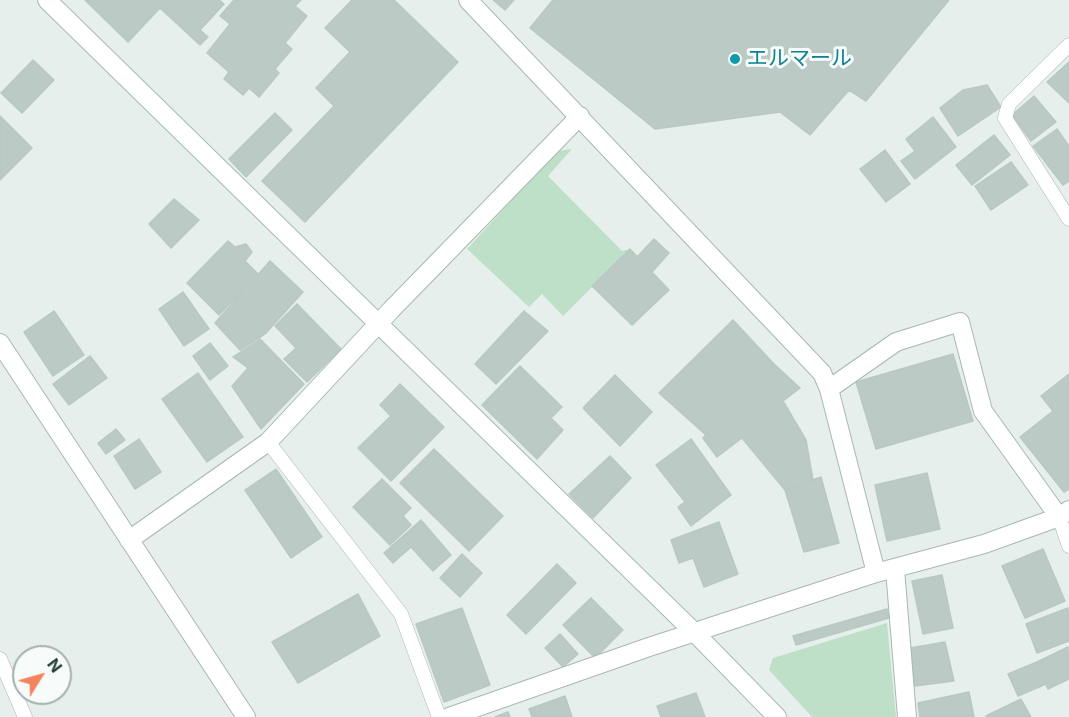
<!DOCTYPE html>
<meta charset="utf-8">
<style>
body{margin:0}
#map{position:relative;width:1069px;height:717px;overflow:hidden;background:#e6efeb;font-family:Inter,sans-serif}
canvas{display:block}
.north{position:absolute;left:12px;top:645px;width:60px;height:60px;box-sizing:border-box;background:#f7fbf9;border:2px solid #a3b1ad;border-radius:50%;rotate:53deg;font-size:16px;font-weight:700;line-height:24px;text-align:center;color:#24423a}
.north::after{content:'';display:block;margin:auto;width:21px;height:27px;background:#f4845f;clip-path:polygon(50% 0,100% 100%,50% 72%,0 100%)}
</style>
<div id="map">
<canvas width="1069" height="717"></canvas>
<div class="north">N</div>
</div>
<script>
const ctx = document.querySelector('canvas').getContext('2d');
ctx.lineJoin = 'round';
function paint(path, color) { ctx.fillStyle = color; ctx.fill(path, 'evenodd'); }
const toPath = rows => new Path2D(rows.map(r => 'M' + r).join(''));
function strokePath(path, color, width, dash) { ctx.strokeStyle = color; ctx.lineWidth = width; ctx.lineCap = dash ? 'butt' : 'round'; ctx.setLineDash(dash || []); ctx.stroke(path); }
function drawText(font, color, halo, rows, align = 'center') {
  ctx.font = font + ' Inter,"Noto Sans JP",sans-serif'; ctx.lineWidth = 6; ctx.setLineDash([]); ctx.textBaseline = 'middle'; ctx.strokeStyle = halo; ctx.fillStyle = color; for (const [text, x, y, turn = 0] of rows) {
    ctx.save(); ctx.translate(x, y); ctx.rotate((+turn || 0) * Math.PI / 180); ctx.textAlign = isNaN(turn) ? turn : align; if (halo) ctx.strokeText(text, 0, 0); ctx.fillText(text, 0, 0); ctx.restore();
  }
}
const green = toPath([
 [572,149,548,176,622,251,630,249,563,316,542,294,529,307,467,249,557,151],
 [887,623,896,717,812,717,769,670,773,658]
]);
const building = toPath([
 [85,0,219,0,224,4,200,30,208,37,200,45,160,8,128,42,85,0],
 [234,0,301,0,295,6,307,16,285,43,292,49,275,69,279,73,259,97,249,88,243,95,224,79,229,72,207,53,230,24,220,16,234,0],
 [352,0,394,0,458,62,305,222,262,181,334,106,316,88,350,52,325,28,352,0],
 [493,0,514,0,505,10,493,0],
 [553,0,949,0,866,101,849,90,810,135,780,112,655,129,530,28,553,0],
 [33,60,54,80,22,113,1,93,33,60],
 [1069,62,1069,103,1047,82,1069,62],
 [987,85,1001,107,958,136,940,108,963,90,987,85],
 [1034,96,1056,122,1031,141,1012,115,1034,96],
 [275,113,292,130,246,177,229,159,275,113],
 [0,116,32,148,0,180,0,116],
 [933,117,956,147,915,179,901,161,915,151,906,139,933,117],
 [1057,129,1069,146,1069,181,1063,185,1033,146,1057,129],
 [994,135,1010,155,972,185,956,165,994,135],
 [885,150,910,184,886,202,860,169,885,150],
 [1011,162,1028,185,991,210,975,186,1011,162],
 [174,199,199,220,171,248,149,224,174,199],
 [654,239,669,253,652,272,637,257,654,239],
 [228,241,235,247,246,244,252,252,245,261,258,274,219,315,187,283,228,241],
 [630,249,669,290,632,325,592,286,630,249],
 [270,261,303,292,266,333,240,350,215,323,270,261],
 [183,292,209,329,184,346,159,309,183,292],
 [297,304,341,349,307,382,284,359,296,348,275,326,297,304],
 [54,311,84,355,53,376,24,332,54,311],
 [524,311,548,331,496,384,475,364,524,311],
 [733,320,774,364,706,435,659,393,733,320],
 [260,339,304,384,261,429,232,386,248,368,233,357,260,339],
 [210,343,228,366,210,380,193,356,210,343],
 [953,354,973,421,876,449,856,382,953,354],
 [90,356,107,378,69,405,53,384,90,356],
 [774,364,800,388,783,401,806,440,813,480,785,490,742,438,717,457,703,438,774,364],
 [520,366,562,407,551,418,563,430,537,459,482,405,520,366],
 [198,373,243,437,207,462,162,399,198,373],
 [1069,374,1069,489,1064,492,1020,437,1053,411,1041,396,1069,374],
 [615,375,652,412,620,446,583,408,615,375],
 [400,384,444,427,391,481,358,448,391,416,380,405,400,384],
 [116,429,125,440,106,454,98,443,116,429],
 [139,439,161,472,135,489,114,456,139,439],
 [691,439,731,495,691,526,678,507,685,502,656,465,691,439],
 [434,449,503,516,469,551,400,483,434,449],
 [610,456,631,478,593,518,569,494,610,456],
 [276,469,322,537,291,558,245,490,276,469],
 [927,473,940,529,887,541,875,485,927,473],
 [821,477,839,543,804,552,785,490,821,477],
 [382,479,411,508,403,516,411,525,390,545,353,507,382,479],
 [421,520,451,555,433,571,411,547,393,563,384,553,421,520],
 [719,522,738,574,704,587,693,558,679,563,671,540,719,522],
 [1043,549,1065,601,1025,618,1002,566,1043,549],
 [462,554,482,573,460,597,440,578,462,554],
 [557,564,576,583,526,634,507,615,557,564],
 [942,575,953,628,923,634,912,581,942,575],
 [358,594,380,636,298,683,272,642,358,594],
 [591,598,623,630,595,658,563,625,591,598],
 [462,608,490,685,444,702,416,624,462,608],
 [1068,608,1069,641,1037,653,1026,624,1068,608],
 [887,609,889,618,796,645,793,636,887,609],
 [560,634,578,654,563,667,545,648,560,634],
 [945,642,954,681,915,686,910,648,945,642],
 [1068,647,1069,679,1048,689,1037,662,1068,647],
 [1037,662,1046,684,1018,696,1008,674,1037,662],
 [969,692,974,717,920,717,918,703,969,692],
 [696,693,705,717,661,717,657,706,696,693],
 [565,696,572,717,532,717,529,709,565,696],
 [1021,699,1031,717,986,717,986,716,1021,699],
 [508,712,510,717,495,717,508,712]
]);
const lane = toPath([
 [1069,45,1009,104,1005,118,1069,219],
 [268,442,401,614,439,717],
 [1059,517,1069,546],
 [0,659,25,717]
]);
const street = toPath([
 [468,0,822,373,829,389,876,573],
 [0,343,246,717],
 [829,389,896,342,960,322,983,411,1059,517],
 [129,540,268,442,391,310,580,116],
 [895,569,907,717],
 [449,717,649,647,876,573,984,544,1059,517,1069,510]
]);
const secondary = toPath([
 [47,0,695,633,777,717]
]);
const markers = [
 [735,59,6,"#0f9aa8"]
];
const cultureNames = [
 ["エルマール",747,59]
];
paint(green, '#bfe0c8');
paint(building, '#bbcac4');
strokePath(building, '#b8c9c2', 1.5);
strokePath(lane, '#a8b8b2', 15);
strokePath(street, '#a8b8b2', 20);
strokePath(secondary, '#a4bbb3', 20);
strokePath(lane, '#fff', 14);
strokePath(street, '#fff', 18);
strokePath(secondary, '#fff', 18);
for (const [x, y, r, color] of markers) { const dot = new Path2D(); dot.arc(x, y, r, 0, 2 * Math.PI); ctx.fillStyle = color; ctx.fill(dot); strokePath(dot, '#f7fbf9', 2); }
drawText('21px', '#0d838f', '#f7fbf9', cultureNames, 'left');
</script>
